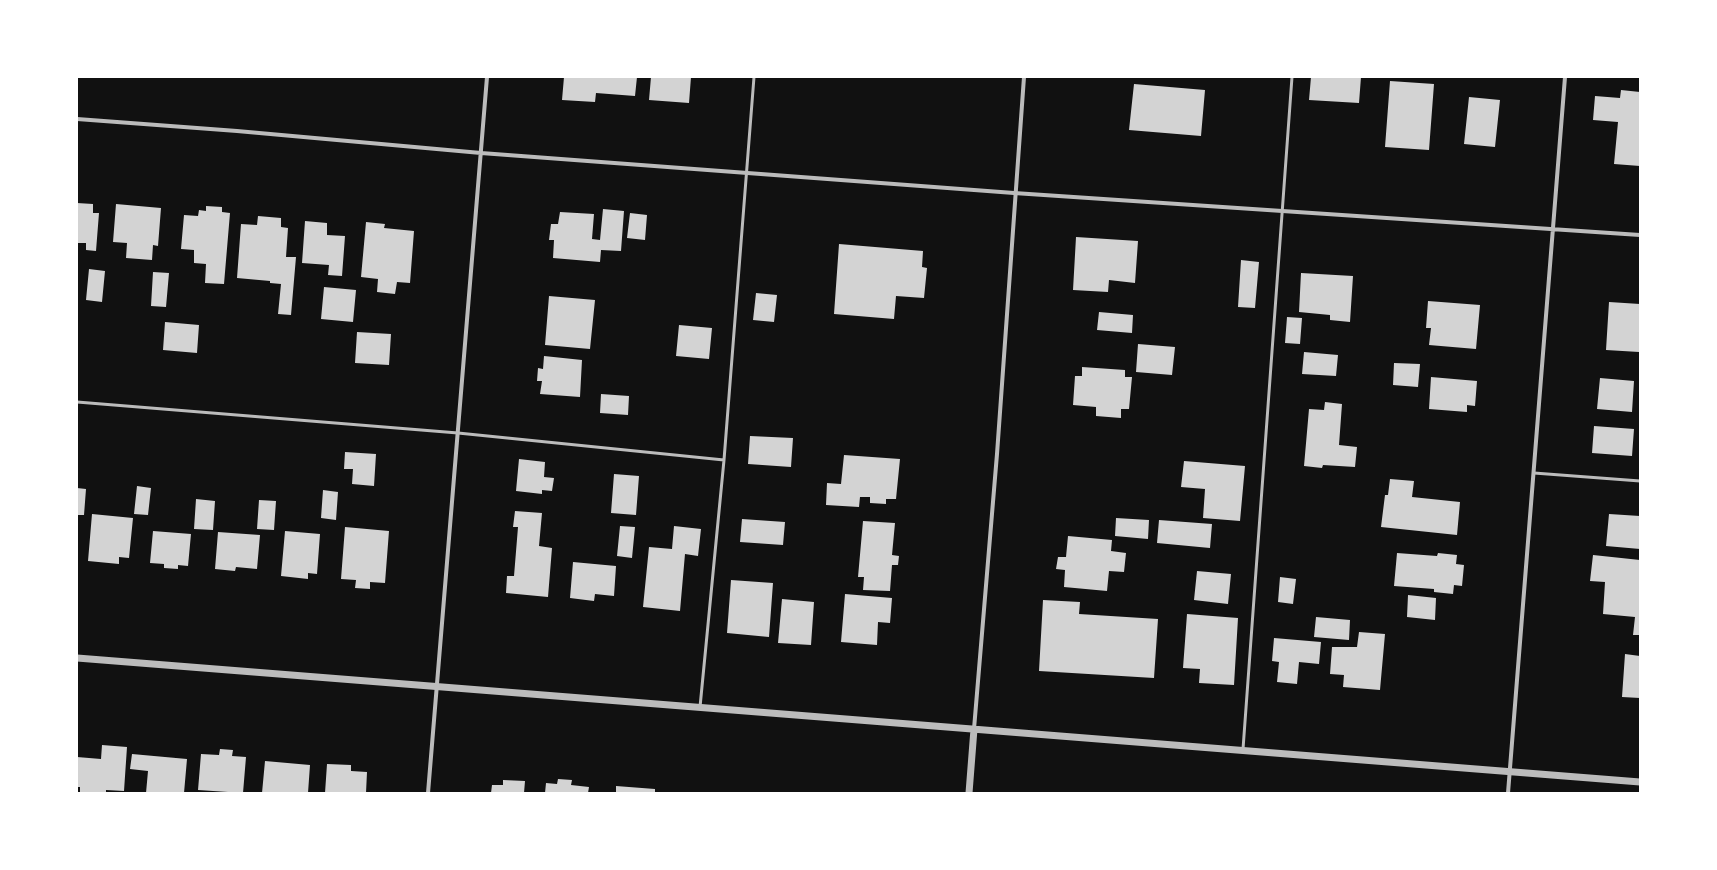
<!DOCTYPE html>
<style>
body{margin:0}
#map{position:relative;width:1717px;height:870px;overflow:hidden;background:#111;font-family:"Public Sans",sans-serif}
canvas{display:block}
.frame{position:absolute;inset:0;border:78px solid #fff;pointer-events:none}
</style>
<div id="map">
<canvas width="1717" height="870"></canvas>
<div class="frame"></div>
</div>
<script>
const ctx = document.querySelector('canvas').getContext('2d');
ctx.lineJoin = 'round';
function paint(path, color) { ctx.fillStyle = color; ctx.fill(path, 'evenodd'); }
const toPath = rows => new Path2D(rows.map(r => 'M' + r).join(''));
function strokePath(path, color, width, dash) { ctx.strokeStyle = color; ctx.lineWidth = width; ctx.lineCap = dash ? 'butt' : 'round'; ctx.setLineDash(dash || []); ctx.stroke(path); }
const building = toPath([
 [564,77,637,77,635,96,596,93,595,102,562,100],
 [651,77,691,77,689,103,649,100],
 [1311,77,1361,77,1359,103,1309,100],
 [1390,81,1434,84,1429,150,1385,147],
 [1134,84,1205,90,1201,136,1129,130],
 [1621,90,1640,92,1640,166,1614,164,1618,122,1593,120,1595,96,1620,98],
 [1469,97,1500,100,1495,147,1464,144],
 [77,203,93,204,93,213,99,213,96,251,86,250,86,243,77,243],
 [116,204,161,208,158,246,153,245,152,260,126,258,127,243,113,242],
 [206,206,222,207,222,212,230,213,224,284,205,283,206,264,194,263,194,250,181,249,184,215,198,216,199,210,206,211],
 [603,209,624,211,621,251,601,250,600,262,553,258,554,240,549,240,551,224,558,224,560,212,594,214,592,239,600,240],
 [630,213,647,215,645,240,627,238],
 [258,216,281,218,281,227,288,228,286,257,296,257,291,315,278,314,281,284,270,283,270,281,237,278,241,224,257,225],
 [305,221,327,223,327,235,345,236,342,276,328,275,329,265,302,263],
 [366,222,385,224,384,228,414,231,410,283,397,282,395,294,377,292,378,279,361,277],
 [1076,237,1138,241,1135,283,1109,280,1108,292,1073,290],
 [839,244,923,251,922,267,927,268,924,298,896,296,894,319,834,314],
 [1241,260,1259,262,1255,308,1238,307],
 [89,269,105,271,102,302,86,300],
 [153,272,169,273,166,307,151,306],
 [1301,273,1353,276,1350,322,1330,320,1330,315,1299,312],
 [324,287,356,290,353,322,321,319],
 [756,293,777,295,774,322,753,320],
 [549,296,595,300,590,349,545,345],
 [1428,301,1480,305,1476,349,1429,345,1431,328,1426,328],
 [1609,302,1640,304,1639,352,1606,350],
 [1099,312,1133,315,1132,333,1097,330],
 [1287,317,1302,318,1300,344,1285,343],
 [165,322,199,325,197,353,163,350],
 [679,325,712,328,709,359,676,356],
 [357,332,391,334,389,365,355,363],
 [1138,344,1175,347,1172,375,1136,372],
 [1304,352,1338,355,1336,376,1302,374],
 [544,356,582,360,580,397,540,394,542,381,537,381,538,368,543,369],
 [1394,363,1420,364,1418,387,1393,385],
 [1082,367,1125,370,1125,377,1132,377,1129,409,1121,409,1121,418,1096,416,1096,407,1073,405,1075,376,1082,376],
 [1431,377,1477,381,1475,406,1467,405,1467,412,1429,409],
 [1600,378,1634,381,1632,412,1597,409],
 [601,394,629,396,628,415,600,413],
 [1325,402,1342,404,1339,445,1357,447,1355,467,1323,465,1322,468,1304,466,1309,409,1324,410],
 [1594,426,1634,429,1632,456,1592,453],
 [750,436,793,438,791,467,748,464],
 [345,452,376,454,374,486,352,484,353,469,344,469],
 [844,455,900,459,896,499,886,499,886,504,870,503,870,497,860,497,859,507,826,505,827,483,841,484],
 [519,459,545,462,544,477,554,478,552,491,542,490,542,494,516,491],
 [1184,461,1245,466,1240,521,1203,518,1205,489,1181,487],
 [614,474,639,476,636,515,611,513],
 [1390,479,1414,481,1412,497,1460,502,1457,535,1381,527,1385,495,1388,495],
 [137,486,151,488,148,515,134,514],
 [77,488,86,489,84,515,77,515],
 [323,490,338,492,336,520,321,518],
 [196,499,215,501,213,530,194,529],
 [259,500,276,501,274,530,257,529],
 [515,511,542,513,539,546,552,548,548,597,506,593,507,576,514,576,518,527,513,527],
 [92,514,133,518,129,558,119,557,119,564,88,561],
 [1609,514,1640,516,1640,549,1606,546],
 [1116,518,1149,520,1148,539,1115,536],
 [742,519,785,522,783,545,740,542],
 [1159,520,1212,524,1210,548,1157,543],
 [863,521,895,523,892,555,899,556,898,565,892,565,890,591,863,590,864,577,858,577],
 [620,526,635,527,632,558,617,556],
 [674,526,701,529,698,556,685,554,680,611,643,607,649,547,672,549],
 [345,527,389,531,385,583,370,582,370,589,355,588,356,580,341,579],
 [153,531,191,534,188,566,178,565,178,569,164,568,164,564,150,563],
 [285,531,320,534,317,574,308,573,308,579,281,576],
 [218,532,260,535,257,569,236,567,235,571,215,569],
 [1068,536,1112,540,1111,551,1126,553,1124,572,1109,571,1107,591,1064,587,1065,570,1056,569,1058,557,1066,557],
 [1397,553,1437,556,1438,553,1457,555,1456,564,1464,565,1462,586,1454,585,1453,594,1434,592,1434,589,1394,586],
 [1593,555,1640,560,1640,635,1633,635,1635,617,1603,614,1605,582,1590,581],
 [573,562,616,566,614,596,595,594,594,601,570,598],
 [1197,571,1231,574,1228,604,1194,600],
 [1280,577,1296,579,1293,604,1278,602],
 [731,580,773,583,769,637,727,633],
 [845,594,892,598,890,623,878,622,877,645,841,642],
 [1408,595,1436,598,1435,620,1407,617],
 [782,599,814,602,811,645,778,643],
 [1043,600,1080,602,1079,614,1158,619,1154,678,1039,671],
 [1187,614,1238,618,1234,685,1199,683,1200,669,1183,668],
 [1316,617,1350,620,1349,640,1314,637],
 [1359,632,1385,634,1380,690,1343,687,1344,675,1330,674,1332,647,1357,647],
 [1274,638,1321,642,1319,664,1299,662,1297,684,1277,682,1279,662,1272,661],
 [1625,654,1640,656,1640,698,1622,697],
 [102,745,127,747,124,791,106,790,106,793,80,793,80,787,77,787,77,757,101,759],
 [220,749,233,750,232,756,246,757,243,793,198,790,201,754,219,755],
 [132,754,187,759,184,793,146,793,148,771,130,769],
 [265,761,310,765,308,793,262,793],
 [327,764,351,765,351,771,367,772,366,793,325,793],
 [558,779,572,780,571,785,589,787,588,793,545,793,546,783,557,784],
 [503,780,525,781,524,793,491,793,492,785,503,785],
 [616,786,655,789,655,793,616,793]
]);
const service = toPath([
 [77,402,458,433,724,460],
 [1534,473,1640,481],
 [700,707,724,460,754,77],
 [1243,749,1292,77]
]);
const minor = toPath([
 [77,119,237,131,481,153,1014,193,1640,235],
 [974,729,997,454,1024,77],
 [428,793,487,77],
 [1508,793,1565,77]
]);
const tertiary = toPath([
 [77,658,1640,782],
 [969,793,974,729]
]);
paint(building, '#d3d3d3');
strokePath(service, '#bcbcbc', 3);
strokePath(minor, '#bcbcbc', 4);
strokePath(tertiary, '#bcbcbc', 7);
</script>
